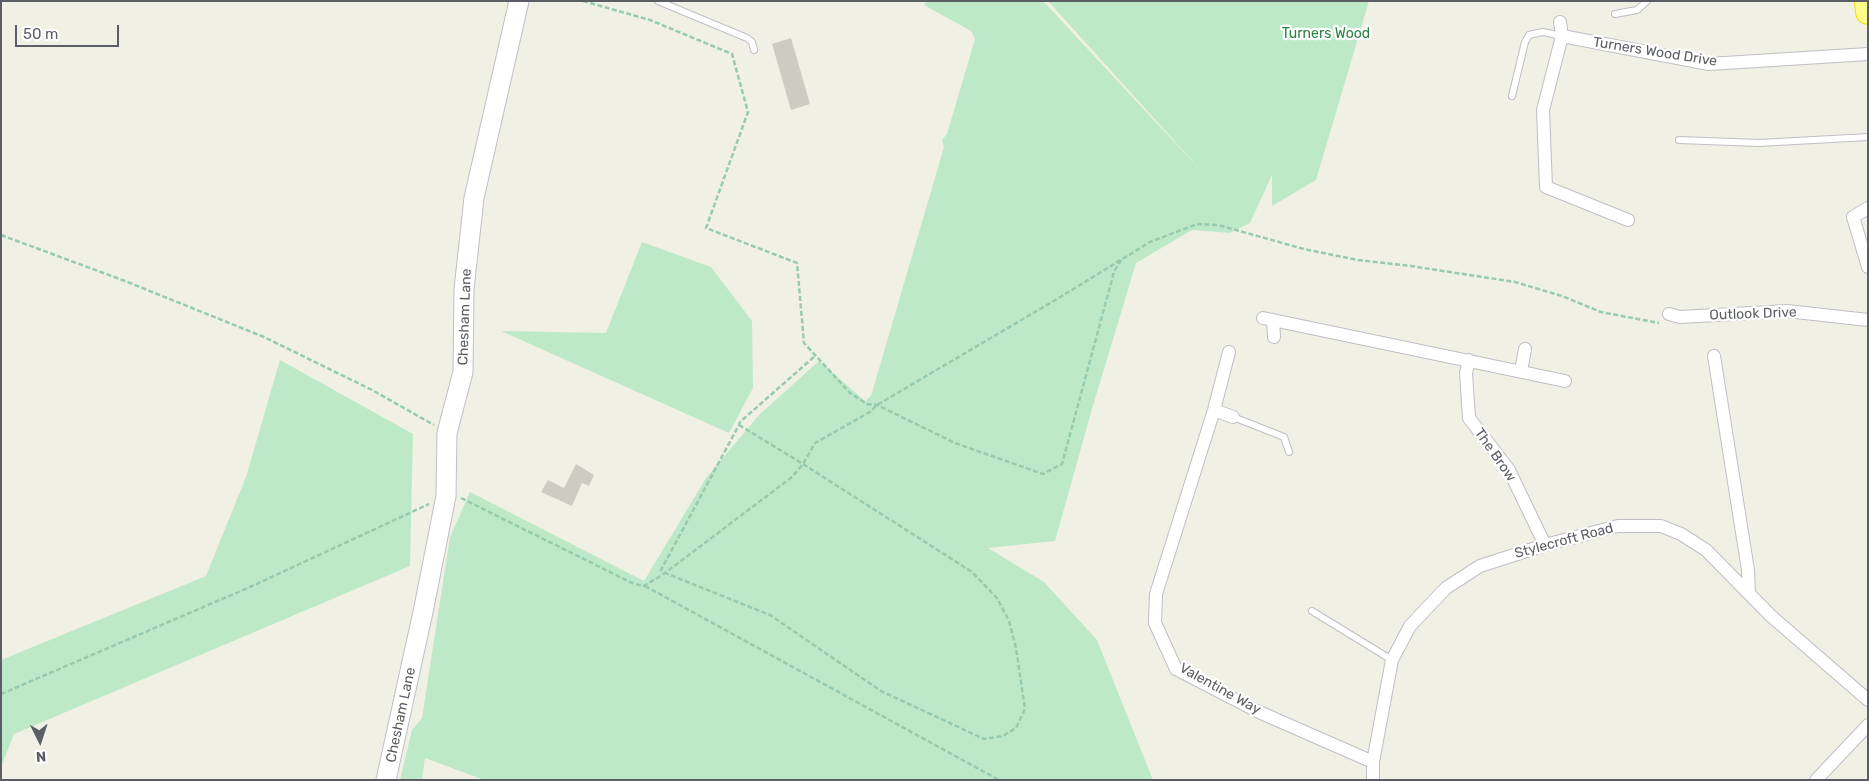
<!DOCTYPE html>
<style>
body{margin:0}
#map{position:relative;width:1869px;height:781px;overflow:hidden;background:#f0f0e4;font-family:Rubik,sans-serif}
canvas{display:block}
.frame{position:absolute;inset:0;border:2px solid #5c5e66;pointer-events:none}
.north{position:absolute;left:15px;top:716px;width:50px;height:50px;-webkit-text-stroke:4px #fff;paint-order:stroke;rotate:176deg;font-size:14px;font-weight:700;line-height:20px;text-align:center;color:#5c5e66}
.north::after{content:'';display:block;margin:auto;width:18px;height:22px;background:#5c5e66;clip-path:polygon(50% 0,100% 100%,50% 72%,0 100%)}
.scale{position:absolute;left:15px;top:25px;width:104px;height:22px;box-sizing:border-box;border:2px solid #5c5e66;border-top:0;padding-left:6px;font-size:15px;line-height:18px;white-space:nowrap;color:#5c5e66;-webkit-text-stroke:4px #fff;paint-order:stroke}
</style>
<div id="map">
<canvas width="1869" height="781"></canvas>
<div class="frame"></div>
<div class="north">N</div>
<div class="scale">50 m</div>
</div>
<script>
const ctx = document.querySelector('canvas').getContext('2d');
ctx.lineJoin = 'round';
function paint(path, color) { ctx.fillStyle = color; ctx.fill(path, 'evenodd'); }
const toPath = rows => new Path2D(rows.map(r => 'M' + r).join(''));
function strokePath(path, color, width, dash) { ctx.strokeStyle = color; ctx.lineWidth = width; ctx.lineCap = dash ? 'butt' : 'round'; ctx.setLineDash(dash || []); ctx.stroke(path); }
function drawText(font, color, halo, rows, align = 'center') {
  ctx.font = font + ' Rubik,sans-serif'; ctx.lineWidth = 4.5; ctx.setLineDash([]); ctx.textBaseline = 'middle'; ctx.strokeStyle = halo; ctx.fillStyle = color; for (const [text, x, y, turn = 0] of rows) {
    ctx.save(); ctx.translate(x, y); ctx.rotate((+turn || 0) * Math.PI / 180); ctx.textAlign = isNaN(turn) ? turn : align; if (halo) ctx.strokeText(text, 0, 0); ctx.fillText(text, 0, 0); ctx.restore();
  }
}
const green = toPath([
 [926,1,1043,1,1206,176,1048,1,1369,1,1316,180,1272,206,1272,175,1250,223,1230,233,1192,230,1136,263,1092,409,1055,541,988,548,1044,582,1097,640,1153,780,484,780,425,758,422,780,400,780,412,730,422,718,450,537,470,492,644,581,706,478,759,415,819,361,865,401,871,396,944,147,942,140,947,134,975,39,971,31,924,5],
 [642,242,711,267,752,321,753,388,729,433,501,331,606,333],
 [280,360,413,434,410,566,14,734,1,767,1,660,206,576,246,477]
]);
const building = toPath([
 [791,38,810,104,791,110,772,44],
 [576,464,594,475,589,486,582,483,572,506,541,492,548,480,564,488]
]);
const path = toPath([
 [583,1,650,20,732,54,748,112,706,228,797,263,804,343,850,393,867,404,877,405,955,443,1043,474,1062,464,1114,272,1121,260],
 [1,235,125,281,264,337,372,390,434,425],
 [739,425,803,464,972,572,997,598,1009,621,1016,648,1025,709,1016,728,1003,736,984,739,881,691,770,615,665,573,661,570,739,425,740,422,815,356],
 [461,498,634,584,644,586,665,573,792,477,803,464,815,443,870,412,877,405,1057,299,1150,242,1197,224,1218,225,1304,249,1358,260,1411,266,1515,282,1562,296,1601,312,1659,323],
 [645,586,999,780],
 [1,694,250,587,429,504]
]);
const lane = toPath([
 [658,1,747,38,752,42,754,50],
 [1615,14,1637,10,1647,1],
 [1512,96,1525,42,1529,35,1543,32,1562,36],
 [1679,140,1759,143,1868,137],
 [1233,417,1284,437,1289,452],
 [1312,611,1392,660]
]);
const street = toPath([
 [1560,22,1562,36,1543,110,1546,187,1628,220],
 [1562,36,1709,64,1868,54],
 [1868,208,1853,217,1868,267],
 [1669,314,1680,317,1787,311,1868,320],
 [1263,318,1565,381],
 [1273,320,1274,337],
 [1229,352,1214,410,1156,594,1155,623,1176,669,1259,712,1373,762],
 [1714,356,1748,570,1749,593],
 [1469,360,1466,373,1469,418,1509,470,1545,545],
 [1521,371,1525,349],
 [1214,410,1233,417],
 [1373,780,1373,762,1392,660,1410,626,1446,588,1480,566,1545,545,1618,526,1661,526,1681,534,1706,550,1771,616,1868,700],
 [1816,780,1868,725]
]);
const secondary = toPath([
 [386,780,423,612,446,496,447,433,463,372,464,289,474,198,519,1]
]);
const highway = toPath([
 [1867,1,1868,12]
]);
const parkNames = [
 ["Turners Wood",1326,34]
];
const streetNames = [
 ["Turners Wood Drive",1655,52,9],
 ["Outlook Drive",1753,314,-2],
 ["Chesham Lane",465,317,-88],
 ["The Brow",1495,455,55],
 ["Stylecroft Road",1564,541,-15],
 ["Valentine Way",1220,689,29],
 ["Chesham Lane",401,715,-78]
];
paint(green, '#bee9c8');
paint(building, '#cdccc3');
strokePath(lane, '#bebfc6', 8);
strokePath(street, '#bebfc6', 14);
strokePath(secondary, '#bec0c8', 21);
strokePath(highway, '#f4de00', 26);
strokePath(path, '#96cab1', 2.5, [5, 2.5]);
strokePath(lane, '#fff', 6);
strokePath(street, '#fff', 12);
strokePath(secondary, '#fff', 19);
strokePath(highway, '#fffb8c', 24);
drawText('14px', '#2d8344', '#fff', parkNames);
drawText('14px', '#5c5e66', '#fff', streetNames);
</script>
